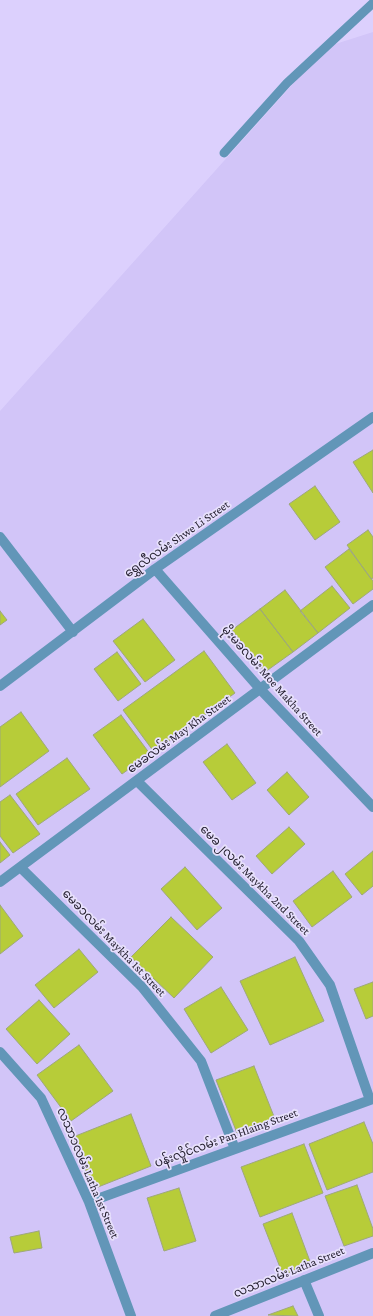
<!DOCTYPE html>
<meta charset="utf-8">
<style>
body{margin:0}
canvas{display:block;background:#dcd0fd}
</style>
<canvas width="373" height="1316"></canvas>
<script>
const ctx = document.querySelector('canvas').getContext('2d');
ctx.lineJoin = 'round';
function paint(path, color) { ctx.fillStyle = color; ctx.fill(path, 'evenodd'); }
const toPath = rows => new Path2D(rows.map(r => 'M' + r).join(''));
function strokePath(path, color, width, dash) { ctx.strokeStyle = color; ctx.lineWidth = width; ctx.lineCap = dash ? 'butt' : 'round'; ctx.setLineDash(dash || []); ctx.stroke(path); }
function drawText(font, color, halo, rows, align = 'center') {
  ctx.font = font + ' "Crimson Pro","Noto Sans Myanmar",serif'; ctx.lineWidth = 3.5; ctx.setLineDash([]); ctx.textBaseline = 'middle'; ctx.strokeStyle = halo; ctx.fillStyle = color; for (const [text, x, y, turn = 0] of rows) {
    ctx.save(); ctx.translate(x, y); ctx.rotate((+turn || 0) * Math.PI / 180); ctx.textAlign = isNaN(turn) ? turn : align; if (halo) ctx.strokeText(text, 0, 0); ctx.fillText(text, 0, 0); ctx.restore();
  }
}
const built = toPath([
 [373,32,373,1316,0,1316,0,411,326,47]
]);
const building = toPath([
 [373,450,373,493,353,462,373,450],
 [315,486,340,522,315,540,289,504,315,486],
 [368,530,373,537,373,578,371,579,347,545,368,530],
 [349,549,373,581,373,589,353,604,325,567,349,549],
 [332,586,350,608,318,633,300,611,332,586],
 [285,590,318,633,293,652,260,609,285,590],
 [260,609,293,652,265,672,232,630,260,609],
 [0,611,7,620,0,625,0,611],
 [143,619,175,660,145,682,113,641,143,619],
 [204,651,235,693,154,752,123,710,204,651],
 [117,652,141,684,118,701,94,669,117,652],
 [21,712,49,751,0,787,0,727,21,712],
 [121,715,150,754,122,774,93,735,121,715],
 [227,744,256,783,232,800,203,762,227,744],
 [67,758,90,789,38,825,16,794,67,758],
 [287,772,309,797,289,815,267,790,287,772],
 [10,795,40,834,13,853,0,836,0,802,10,795],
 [289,827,305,844,272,874,256,856,289,827],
 [0,842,10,855,0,863,0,842],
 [373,851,373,886,362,895,345,874,373,851],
 [185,867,222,908,197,930,161,889,185,867],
 [333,871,352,897,312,927,293,901,333,871],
 [0,905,23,936,0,954,0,905],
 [171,917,213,957,174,998,131,957,171,917],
 [79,949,98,972,54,1008,35,985,79,949],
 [295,957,324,1021,270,1045,240,981,295,957],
 [373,982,373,1016,366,1019,354,989,373,982],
 [221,987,248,1030,211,1053,184,1009,221,987],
 [39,1000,70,1034,37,1064,6,1029,39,1000],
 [79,1045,113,1091,71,1121,37,1075,79,1045],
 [254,1066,275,1119,237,1133,216,1080,254,1066],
 [131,1114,151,1166,93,1189,73,1137,131,1114],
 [364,1122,373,1144,373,1172,327,1190,309,1144,364,1122],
 [304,1144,323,1193,260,1217,241,1167,304,1144],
 [357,1185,373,1229,373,1236,344,1246,325,1196,357,1185],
 [179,1188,196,1241,164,1251,147,1198,179,1188],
 [292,1213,311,1264,283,1275,263,1224,292,1213],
 [39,1231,42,1248,14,1253,10,1237,39,1231],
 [293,1306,298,1316,268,1315,293,1306]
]);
const service = toPath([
 [224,153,287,83,373,3]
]);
const minor = toPath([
 [0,537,73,632],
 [155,569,261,690,373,807],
 [0,686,155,569,373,417],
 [137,781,299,941,330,985,370,1100],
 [20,867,142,987,201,1061,235,1149],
 [0,882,373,605],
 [0,1052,41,1098,89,1202,131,1316],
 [89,1202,373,1099],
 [304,1280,319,1316],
 [215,1316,373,1253]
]);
const streetNames = [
 ["ရွှေလီလမ်း Shwe Li Street",177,539,-35],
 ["မိုးမခလမ်း Moe Makha Street",272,681,48],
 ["မေခလမ်း May Kha Street",179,734,-36],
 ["မေခ၂လမ်း Maykha 2nd Street",255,880,45],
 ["မေခ၁လမ်း Maykha 1st Street",114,943,46],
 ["ပန်းလှိုင်လမ်း Pan Hlaing Street",226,1138,-20],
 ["လသာ၁လမ်း Latha 1st Street",88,1173,67],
 ["လသာလမ်း Latha Street",289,1272,-22]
];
paint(built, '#d2c5f8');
paint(building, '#b7cc39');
strokePath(building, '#9ea87b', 1);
strokePath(service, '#6296b8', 9);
strokePath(minor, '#6296b8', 10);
drawText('12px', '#211c2c', '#e7e0fc', streetNames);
</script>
